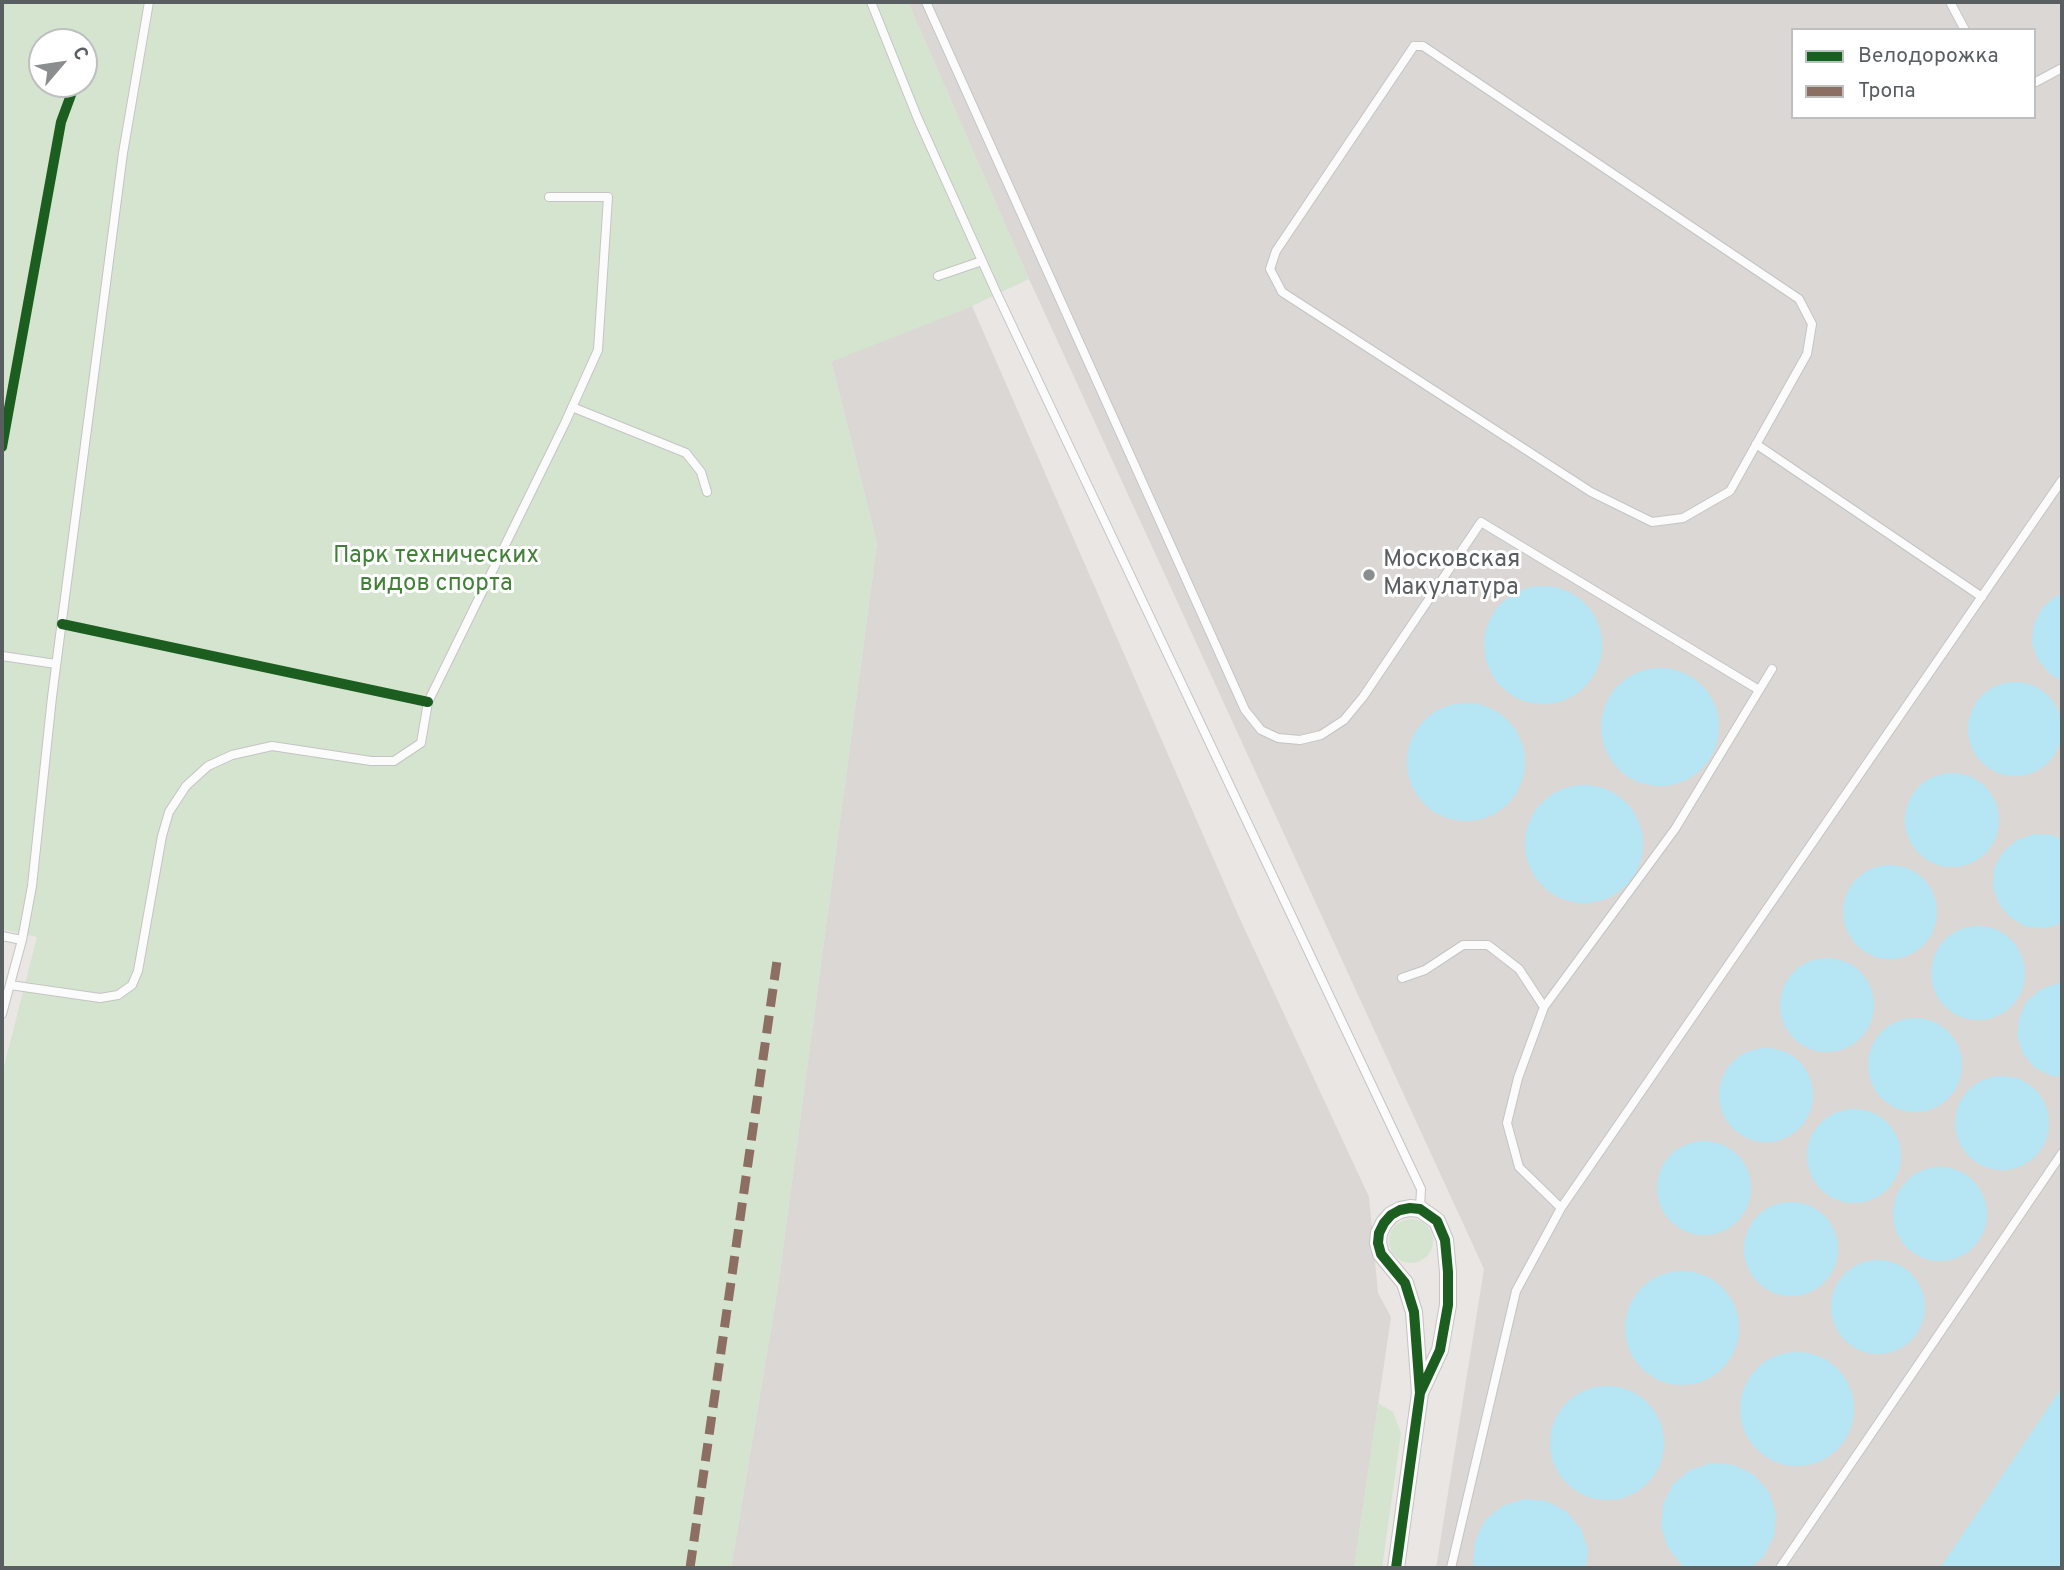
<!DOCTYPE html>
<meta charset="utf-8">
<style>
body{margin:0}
#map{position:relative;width:2064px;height:1570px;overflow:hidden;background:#e9e6e3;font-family:Overpass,sans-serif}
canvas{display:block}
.frame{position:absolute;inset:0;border:4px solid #595e61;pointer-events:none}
.legend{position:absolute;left:1791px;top:28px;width:245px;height:91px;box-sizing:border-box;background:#fff;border:2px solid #bdbfc0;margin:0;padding:9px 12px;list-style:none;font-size:21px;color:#595e61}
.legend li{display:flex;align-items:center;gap:14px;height:35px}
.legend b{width:35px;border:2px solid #bdbfc0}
.north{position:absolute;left:28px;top:28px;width:70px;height:70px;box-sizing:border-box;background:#fff;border:2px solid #bdbfc0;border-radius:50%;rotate:61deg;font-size:19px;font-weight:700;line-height:28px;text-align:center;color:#595e61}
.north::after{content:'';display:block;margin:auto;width:24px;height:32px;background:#8b8e8e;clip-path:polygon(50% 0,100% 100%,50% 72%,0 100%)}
</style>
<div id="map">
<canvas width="2064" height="1570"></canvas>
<div class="frame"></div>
<ul class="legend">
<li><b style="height:9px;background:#1b5e20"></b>Велодорожка</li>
<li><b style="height:9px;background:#8d6e63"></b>Тропа</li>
</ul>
<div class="north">С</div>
</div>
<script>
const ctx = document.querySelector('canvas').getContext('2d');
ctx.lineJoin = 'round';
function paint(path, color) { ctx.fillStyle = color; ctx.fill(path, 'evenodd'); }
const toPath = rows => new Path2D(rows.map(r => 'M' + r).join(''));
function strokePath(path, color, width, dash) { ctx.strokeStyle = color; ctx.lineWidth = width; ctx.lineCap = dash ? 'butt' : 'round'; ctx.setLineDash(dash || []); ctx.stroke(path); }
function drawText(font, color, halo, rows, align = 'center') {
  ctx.font = font + ' Overpass,sans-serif'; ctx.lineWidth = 6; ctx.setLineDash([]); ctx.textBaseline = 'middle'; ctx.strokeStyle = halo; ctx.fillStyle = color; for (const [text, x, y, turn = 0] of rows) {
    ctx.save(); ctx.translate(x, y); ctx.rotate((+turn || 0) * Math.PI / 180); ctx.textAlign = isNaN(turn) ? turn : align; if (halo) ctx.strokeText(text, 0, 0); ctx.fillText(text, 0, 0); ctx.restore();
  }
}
const industrial = toPath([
 [908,2,2062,2,2062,1568,1436,1568,1484,1269,1029,279],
 [1793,30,2034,30,2034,117,1793,117],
 [972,306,1239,917,1369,1197,1378,1293,1391,1317,1354,1568,731,1568,778,1286,877,543,831,361]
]);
const green = toPath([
 [2,2,908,2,1029,279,972,306,831,362,877,543,778,1286,731,1568,2,1568,2,1074,37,937,2,929],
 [42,42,84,42,84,84,42,84],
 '1389 1241a22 22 0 1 1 44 0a22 22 0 1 1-44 0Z',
 [1378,1403,1393,1412,1401,1433,1382,1568,1354,1568]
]);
const water = toPath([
 '1484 645a59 59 0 1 1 118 0a59 59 0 1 1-118 0Z',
 [2062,594,2062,681,2050,674,2038,660,2032,643,2034,624,2042,608,2056,596],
 '1601 727a59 59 0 1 1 118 0a59 59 0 1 1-118 0Z',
 '1968 729a47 47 0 1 1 94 0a47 47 0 1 1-94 0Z',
 '1407 762a59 59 0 1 1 118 0a59 59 0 1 1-118 0Z',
 '1905 820a47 47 0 1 1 94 0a47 47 0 1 1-94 0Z',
 '1525 844a59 59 0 1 1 118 0a59 59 0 1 1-118 0Z',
 [2034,834,2053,835,2062,840,2062,923,2046,928,2027,927,2011,918,1999,904,1993,887,1994,868,2003,852,2017,840],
 '1843 912a47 47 0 1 1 94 0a47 47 0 1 1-94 0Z',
 '1931 973a47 47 0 1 1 94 0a47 47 0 1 1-94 0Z',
 '1780 1005a47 47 0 1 1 94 0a47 47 0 1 1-94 0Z',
 [2059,983,2062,984,2062,1077,2052,1076,2035,1068,2023,1054,2017,1036,2019,1018,2027,1001,2041,989],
 '1868 1065a47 47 0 1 1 94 0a47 47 0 1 1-94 0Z',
 '1719 1095a47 47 0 1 1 94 0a47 47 0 1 1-94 0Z',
 '1955 1123a47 47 0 1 1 94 0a47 47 0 1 1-94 0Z',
 '1807 1156a47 47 0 1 1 94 0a47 47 0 1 1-94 0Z',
 '1657 1188a47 47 0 1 1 94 0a47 47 0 1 1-94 0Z',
 '1893 1214a47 47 0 1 1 94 0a47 47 0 1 1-94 0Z',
 '1744 1249a47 47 0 1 1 94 0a47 47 0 1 1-94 0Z',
 '1831 1307a47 47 0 1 1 94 0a47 47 0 1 1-94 0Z',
 '1625 1328a57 57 0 1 1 114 0a57 57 0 1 1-114 0Z',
 '1740 1409a57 57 0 1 1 114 0a57 57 0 1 1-114 0Z',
 '1550 1443a57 57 0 1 1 114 0a57 57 0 1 1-114 0Z',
 [2062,1387,2062,1568,1940,1568],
 [1712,1463,1734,1465,1754,1475,1769,1492,1776,1514,1774,1536,1764,1556,1750,1568,1688,1568,1682,1565,1668,1548,1661,1527,1663,1504,1673,1484,1690,1470],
 [1524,1499,1546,1501,1566,1511,1581,1529,1588,1550,1586,1568,1475,1568,1473,1563,1475,1541,1485,1520,1502,1506]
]);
const lane = toPath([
 [871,2,918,119,997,294,1421,1189,1420,1209],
 [926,2,1245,710,1261,730,1278,738,1300,740,1321,735,1344,720,1363,697,1481,522,1759,690],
 [1950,2,1965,30],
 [1414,46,1423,46,1799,299,1812,324,1807,354,1730,491,1683,518,1652,522,1591,492,1282,292,1270,269,1276,251,1414,46],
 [2034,83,2062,68],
 [938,276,982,261],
 [572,407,686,453,701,472,707,492],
 [1756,444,1982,597],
 [2,656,56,664],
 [2,936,22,940,2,1014],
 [22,940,32,886,52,697,123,153,149,2],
 [1402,978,1425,970,1463,945,1488,945,1519,969,1544,1007],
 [10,985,100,998,118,995,132,985,138,971,162,836,169,812,186,786,208,766,232,755,272,746,371,761,394,761,421,743,428,702,565,423,598,350,608,197,549,197],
 [1561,1208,1519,1167,1507,1123,1518,1078,1544,1007,1675,829,1772,669],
 [1451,1568,1516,1291,1561,1208,2062,480],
 [1780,1568,2062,1153]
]);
const street = toPath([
 [1396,1568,1420,1393,1414,1312,1405,1283,1381,1254,1378,1243,1379,1233,1384,1223,1391,1215,1400,1210,1410,1208,1420,1209,1437,1221,1445,1240,1448,1272,1448,1305,1440,1350,1420,1393]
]);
const quiet = toPath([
 [690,1568,777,961]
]);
const cycleway = toPath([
 [2,447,61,122,75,84],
 [62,624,428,702],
 [1396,1568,1420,1393,1414,1312,1405,1283,1381,1254,1378,1243,1379,1233,1384,1223,1391,1215,1400,1210,1410,1208,1420,1209,1437,1221,1445,1240,1448,1272,1448,1305,1440,1350,1420,1393]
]);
const markers = [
 [1369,575,7,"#8b8e8e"]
];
const parkNames = [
 ["Парк технических",436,557],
 ["видов спорта",436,585]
];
const poiNames = [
 ["Московская",1383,561],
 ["Макулатура",1383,589]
];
paint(industrial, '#dad7d4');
paint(green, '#d5e4ce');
paint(water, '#b6e5f4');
strokePath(lane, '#c4c4c4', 10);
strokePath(street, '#c4c4c4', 18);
strokePath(lane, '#fcfbfb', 8);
strokePath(street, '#fcfbfb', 16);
strokePath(quiet, '#8d6e63', 9, [18, 9]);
strokePath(cycleway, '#1b5e20', 10);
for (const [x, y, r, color] of markers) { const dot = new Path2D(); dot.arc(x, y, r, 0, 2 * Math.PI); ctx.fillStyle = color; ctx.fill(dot); strokePath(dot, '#fff', 2.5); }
drawText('24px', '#418237', '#fff', parkNames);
drawText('24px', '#595e61', '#fff', poiNames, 'left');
</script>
